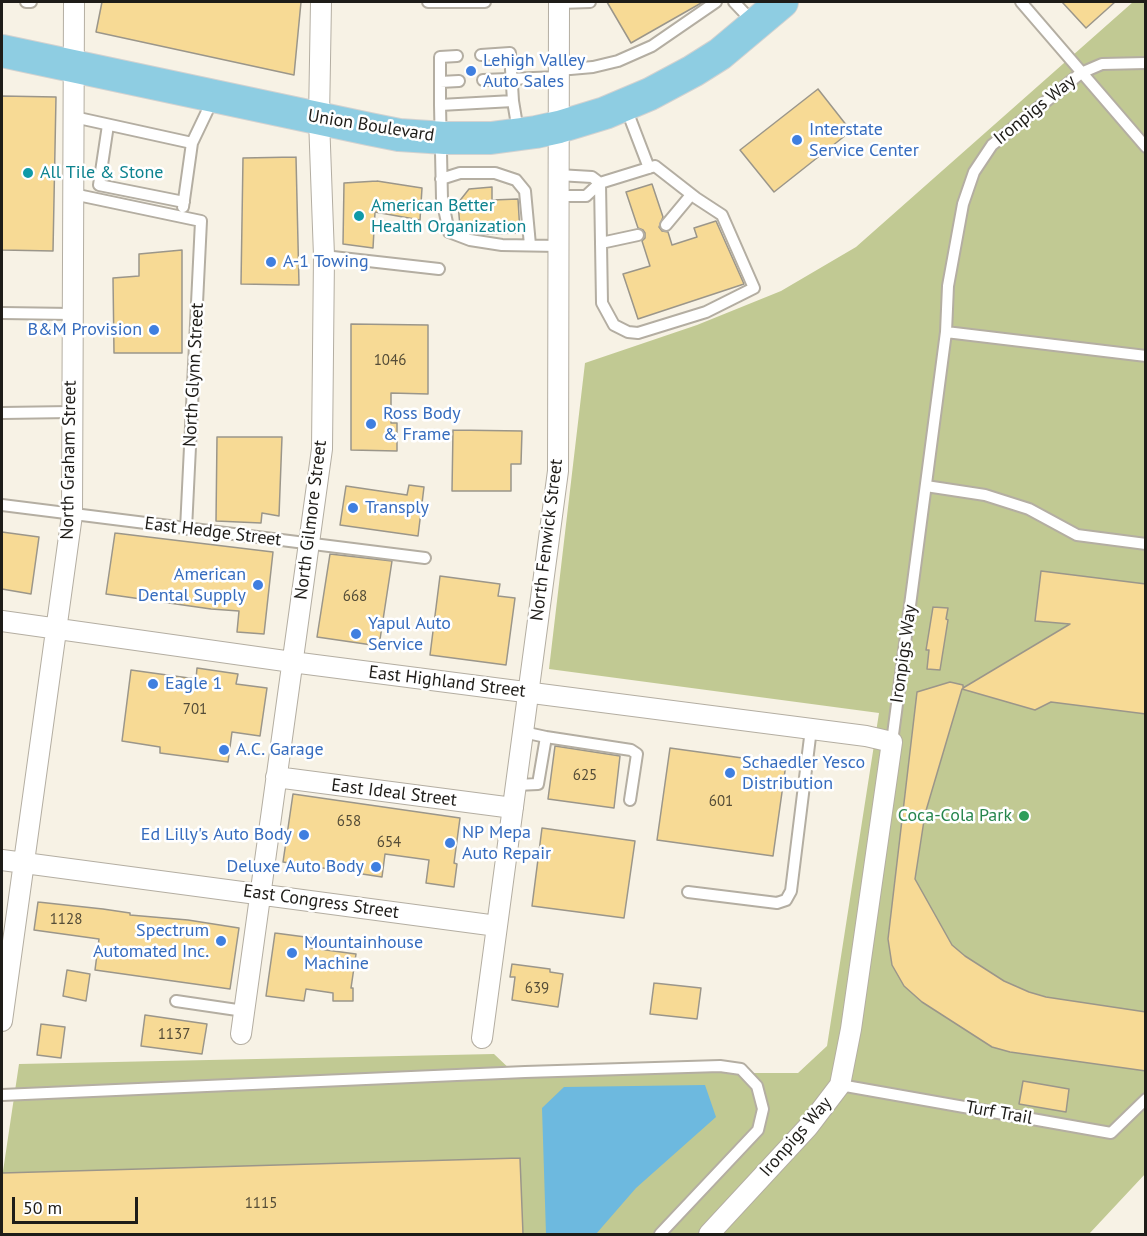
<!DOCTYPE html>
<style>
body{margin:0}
#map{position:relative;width:1147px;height:1236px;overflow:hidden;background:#f7f2e5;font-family:"PT Sans",sans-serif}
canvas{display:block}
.frame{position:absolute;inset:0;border:3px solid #1e1c18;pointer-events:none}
.scale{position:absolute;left:12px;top:1197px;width:126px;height:27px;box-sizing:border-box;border:3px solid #1e1c18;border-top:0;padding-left:8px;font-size:18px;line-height:21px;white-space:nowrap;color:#1e1c18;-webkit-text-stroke:4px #fff;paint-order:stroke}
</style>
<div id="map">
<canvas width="1147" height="1236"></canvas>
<div class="frame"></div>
<div class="scale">50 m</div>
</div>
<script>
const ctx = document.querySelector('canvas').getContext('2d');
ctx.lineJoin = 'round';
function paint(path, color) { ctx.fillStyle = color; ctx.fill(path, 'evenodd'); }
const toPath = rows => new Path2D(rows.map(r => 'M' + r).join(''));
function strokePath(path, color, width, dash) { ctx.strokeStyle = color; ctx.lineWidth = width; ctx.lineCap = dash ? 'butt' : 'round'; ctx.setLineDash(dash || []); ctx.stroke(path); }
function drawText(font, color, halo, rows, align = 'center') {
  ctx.font = font + ' "PT Sans",sans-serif'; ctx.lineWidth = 5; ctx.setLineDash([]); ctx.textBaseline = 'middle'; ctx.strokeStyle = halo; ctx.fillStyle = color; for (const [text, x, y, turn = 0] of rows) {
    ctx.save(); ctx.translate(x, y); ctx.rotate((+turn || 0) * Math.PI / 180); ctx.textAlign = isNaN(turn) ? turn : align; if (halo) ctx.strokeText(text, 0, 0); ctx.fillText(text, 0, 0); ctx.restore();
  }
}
const green = toPath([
 [1133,2,1145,2,1146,1173,1089,1234,2,1234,2,1178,19,1064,494,1054,514,1073,798,1073,827,1046,879,713,549,669,585,363,697,325,781,291,856,247]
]);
const water = toPath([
 [705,1085,716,1117,636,1188,596,1234,546,1234,542,1108,564,1087]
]);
const building = toPath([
 [102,2,301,2,294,75,96,32,102,2],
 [607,2,703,2,631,43,607,2],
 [1062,2,1115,2,1086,28,1062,2],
 [818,89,851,131,774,192,740,150,818,89],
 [2,96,56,97,53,251,2,250,2,96],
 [296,157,299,285,241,284,243,158,296,157],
 [377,181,422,188,420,220,375,212,373,248,343,244,344,183,377,181],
 [652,184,663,217,659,227,662,231,668,232,672,245,697,237,694,228,716,221,744,284,638,319,623,274,650,266,642,241,645,238,645,233,643,230,638,228,626,192,652,184],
 [492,187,492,200,518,199,520,233,481,234,472,233,460,227,458,203,469,189,492,187],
 [182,250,182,353,114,353,113,278,139,276,139,254,182,250],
 [351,324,428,325,428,394,391,393,391,423,397,423,397,451,351,450,351,324],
 [453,430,522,431,521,464,511,464,511,491,452,491,453,430],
 [217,437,282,437,279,516,262,513,261,523,216,521,217,437],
 [409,485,424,487,418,536,340,525,346,486,407,495,409,485],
 [2,532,39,537,31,594,2,589,2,532],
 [115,533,273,552,264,634,237,632,239,611,211,609,106,594,115,533],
 [330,554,392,561,379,646,317,637,330,554],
 [1041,571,1146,584,1146,714,1051,702,1035,710,962,689,925,814,915,879,952,945,965,956,1004,981,1029,992,1046,997,1146,1012,1146,1071,1010,1052,992,1047,922,1002,904,986,892,965,888,939,917,692,950,682,963,685,963,688,1070,624,1035,621,1041,571],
 [440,576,500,584,498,596,515,598,506,665,430,655,440,576],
 [933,607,948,608,946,619,948,620,940,670,927,669,929,650,926,650,933,607],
 [197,668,238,674,236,684,267,688,260,736,232,732,228,762,160,753,160,747,122,741,131,670,196,679,197,668],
 [555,746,620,756,614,808,548,799,555,746],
 [670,748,786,764,773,856,657,840,670,748],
 [293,794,460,818,454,863,457,864,454,887,426,883,429,860,385,854,382,877,283,862,293,794],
 [542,828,635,841,624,918,532,906,542,828],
 [38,902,103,909,130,913,130,915,188,920,239,928,230,989,95,970,99,939,34,930,38,902],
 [275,933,313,938,311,948,356,954,351,988,353,988,353,1001,333,1001,333,993,306,989,304,1001,266,996,275,933],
 [512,964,550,969,550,972,563,974,558,1007,512,1000,515,977,510,977,512,964],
 [67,970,90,974,86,1001,63,996,67,970],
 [654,983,701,988,697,1019,650,1014,654,983],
 [145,1015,207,1024,202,1054,141,1046,145,1015],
 [41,1024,65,1027,61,1058,37,1055,41,1024],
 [1023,1081,1069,1089,1066,1112,1019,1104,1023,1081],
 [520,1158,523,1234,2,1234,2,1173,520,1158]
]);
const service = toPath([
 [26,2,31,2],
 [428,2,485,2],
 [734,2,753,22],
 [1021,2,1146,147],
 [559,3,590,2],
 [481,55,510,53,513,101,518,131],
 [457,56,440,57,440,105,513,101],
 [559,70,593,67,618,61,652,46,716,2],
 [483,80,559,77],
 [440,82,459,81],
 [440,105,442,199,449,232,470,240,502,245,558,246],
 [626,108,649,168],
 [74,117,192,143],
 [108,125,99,185,184,202],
 [558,175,592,177,600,183],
 [441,179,460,173,495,173,516,180,525,191,530,245],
 [73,194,201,221,186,529],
 [558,196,586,196,600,183,655,166,696,198,722,215,754,288,706,312,638,333,628,332,614,325,602,303,600,183],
 [183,207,192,143,213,99],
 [666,225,691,195],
 [601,243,638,235],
 [324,256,439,269],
 [2,313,72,314],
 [946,332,1146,356],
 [2,413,71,412],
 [926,486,985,495,1029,509,1077,535,1146,544],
 [2,505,425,558],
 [546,737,631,750,637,754,630,800],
 [892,742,946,332,948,286,963,204,974,172,992,145,1081,73,1102,64,1146,63],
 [516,785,538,784,546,737,523,732],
 [688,892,777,903,786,900,791,891,811,729],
 [176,1001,244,1011],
 [840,1085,1111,1133,1146,1099],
 [2,1095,525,1072,720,1066,741,1069,757,1086,763,1109,758,1130,660,1234]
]);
const minor = toPath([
 [2,621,292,662,866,736,892,742,851,1029,840,1085,808,1127,709,1234],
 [276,777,513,808],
 [2,860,497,926],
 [2,1021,72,515,74,2],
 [241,1034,322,449,324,256,319,119,321,2],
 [482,1038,558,471,559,2]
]);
const primary = toPath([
 [2,51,369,129,399,135,445,138,491,138,536,132,559,127,605,113,650,94,693,71,720,54,782,2]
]);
const markers = [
 [471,71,6,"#3f7fe0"],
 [797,140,6,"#3f7fe0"],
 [28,173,6,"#0f9aa8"],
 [359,216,6,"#0f9aa8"],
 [271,262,6,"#3f7fe0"],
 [154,330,6,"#3f7fe0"],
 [371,424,6,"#3f7fe0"],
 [353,508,6,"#3f7fe0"],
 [258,585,6,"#3f7fe0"],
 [356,634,6,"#3f7fe0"],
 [153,684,6,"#3f7fe0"],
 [224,750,6,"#3f7fe0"],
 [730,773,6,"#3f7fe0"],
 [1024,816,6,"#2e9e5b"],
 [304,835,6,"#3f7fe0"],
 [450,843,6,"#3f7fe0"],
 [376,867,6,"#3f7fe0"],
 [221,941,6,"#3f7fe0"],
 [292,953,6,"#3f7fe0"]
];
const numberNames = [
 ["1046",390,361],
 ["668",355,597],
 ["701",195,710],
 ["625",585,776],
 ["601",721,802],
 ["658",349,822],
 ["654",389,843],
 ["1128",66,920],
 ["639",537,989],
 ["1137",174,1035],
 ["1115",261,1204]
];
const shopNames = [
 ["Lehigh Valley",483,61],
 ["Auto Sales",483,82],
 ["Interstate",809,130],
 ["Service Center",809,151],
 ["A-1 Towing",283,262],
 ["B&M Provision",142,330,"right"],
 ["Ross Body",383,414],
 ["& Frame",383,435],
 ["Transply",365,508],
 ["American",246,575,"right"],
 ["Dental Supply",246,596,"right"],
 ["Yapul Auto",368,624],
 ["Service",368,645],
 ["Eagle 1",165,684],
 ["A.C. Garage",236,750],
 ["Schaedler Yesco",742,763],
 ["Distribution",742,784],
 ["NP Mepa",462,833],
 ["Auto Repair",462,854],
 ["Ed Lilly's Auto Body",292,835,"right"],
 ["Deluxe Auto Body",364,867,"right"],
 ["Spectrum",209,931,"right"],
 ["Automated Inc.",209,952,"right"],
 ["Mountainhouse",304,943],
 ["Machine",304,964]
];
const streetNames = [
 ["Ironpigs Way",1035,110,-39],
 ["Union Boulevard",371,126,9],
 ["North Glynn Street",194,375,-87],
 ["North Graham Street",69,460,-89],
 ["North Gilmore Street",311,520,-83],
 ["East Hedge Street",213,532,7],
 ["North Fenwick Street",547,540,-83],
 ["Ironpigs Way",904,654,-82],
 ["East Highland Street",447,682,7],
 ["East Ideal Street",394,793,7],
 ["East Congress Street",321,902,8],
 ["Turf Trail",999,1113,10],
 ["Ironpigs Way",796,1137,-49]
];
const cultureNames = [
 ["All Tile & Stone",40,173],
 ["American Better",371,206],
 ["Health Organization",371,227]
];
const leisureNames = [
 ["Coca-Cola Park",1012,816]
];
paint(green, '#c1c993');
paint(water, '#6db9df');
paint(building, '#f7da95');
strokePath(building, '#9b968a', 1.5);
strokePath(service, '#b4aea2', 14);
strokePath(minor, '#b4aea2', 22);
strokePath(primary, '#d2d2d1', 34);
strokePath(service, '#fff', 10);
strokePath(minor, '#fff', 20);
strokePath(primary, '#8ecde2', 32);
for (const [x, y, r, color] of markers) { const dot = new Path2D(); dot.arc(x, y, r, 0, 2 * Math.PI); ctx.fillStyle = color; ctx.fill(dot); strokePath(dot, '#fff', 2); }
drawText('15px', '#544c37', null, numberNames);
drawText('18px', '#366cbe', '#fff', shopNames, 'left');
drawText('18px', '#1e1c18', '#fff', streetNames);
drawText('18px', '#0d838f', '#fff', cultureNames, 'left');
drawText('18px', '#27864d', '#fff', leisureNames, 'right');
</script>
